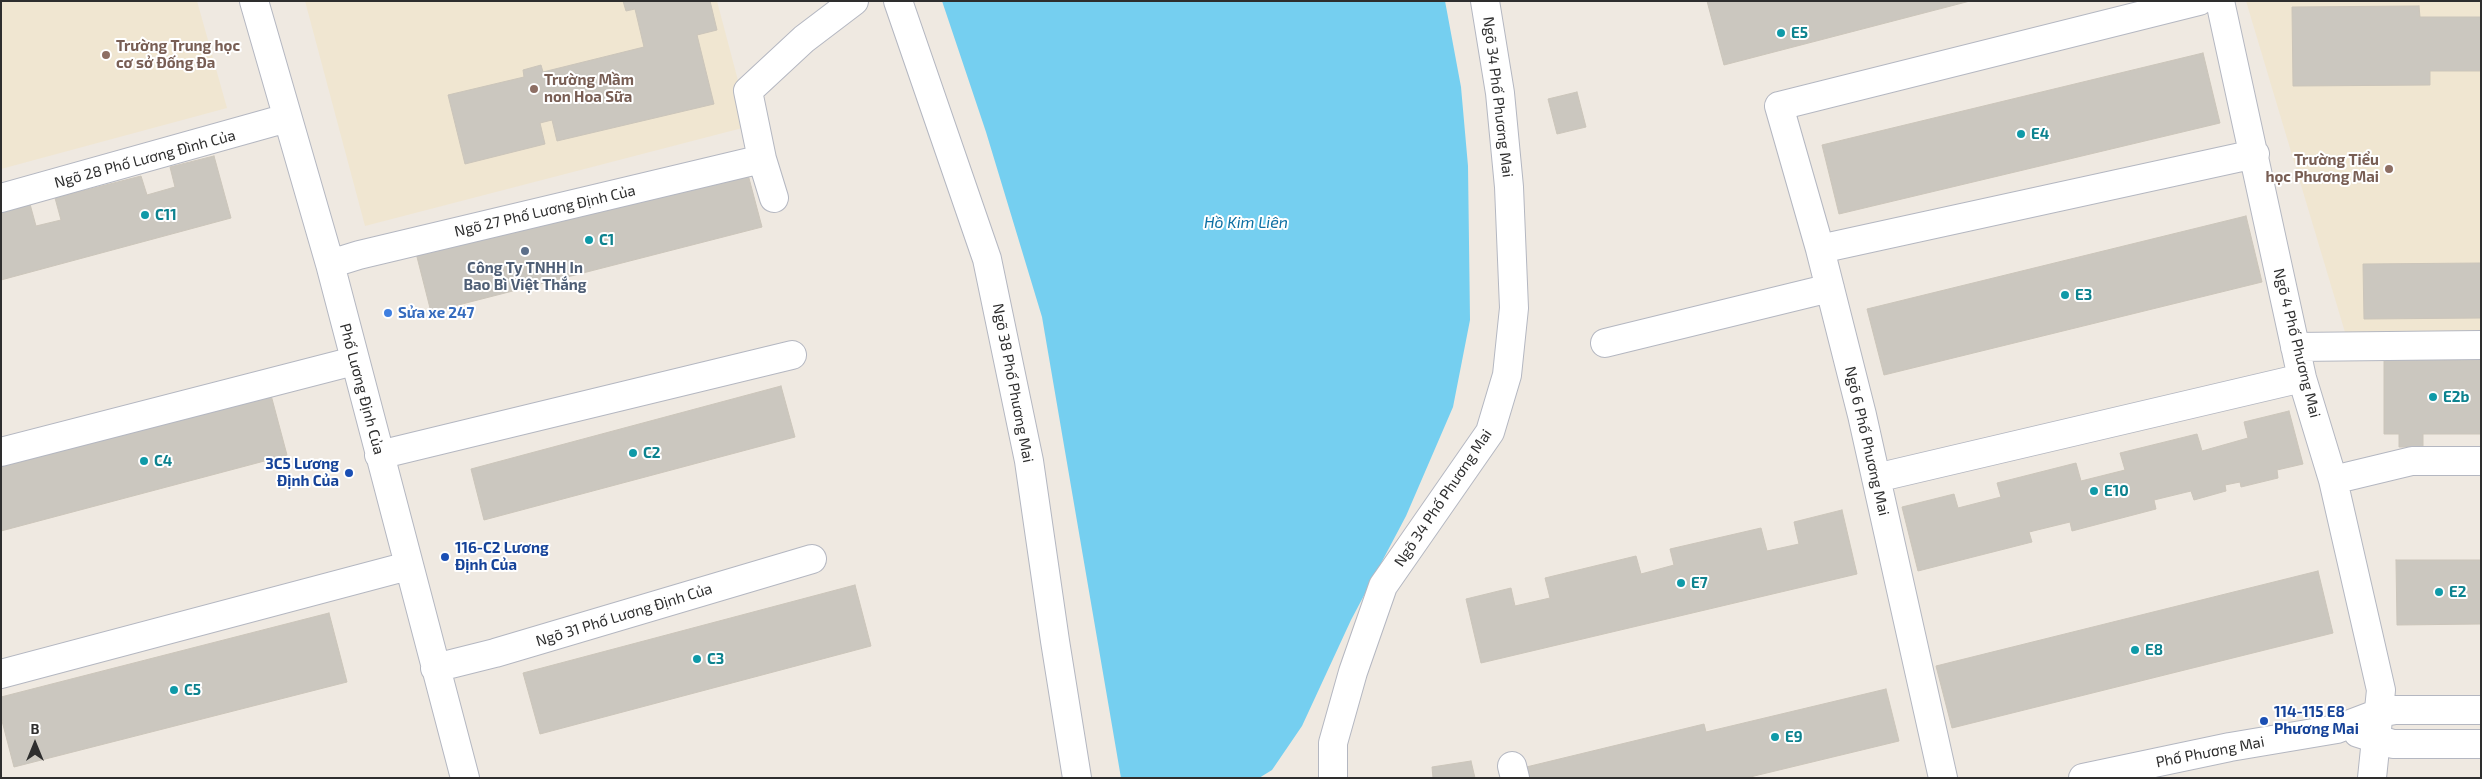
<!DOCTYPE html>
<meta charset="utf-8">
<style>
body{margin:0}
#map{position:relative;width:2482px;height:779px;overflow:hidden;background:#efe9e1;font-family:"Exo 2",sans-serif}
canvas{display:block}
.frame{position:absolute;inset:0;border:2px solid #2e2e2e;pointer-events:none}
.north{position:absolute;left:10px;top:719px;width:50px;height:50px;-webkit-text-stroke:4px #fff;paint-order:stroke;rotate:0deg;font-size:14px;font-weight:700;line-height:20px;text-align:center;color:#2e2e2e}
.north::after{content:'';display:block;margin:auto;width:18px;height:22px;background:#2e2e2e;clip-path:polygon(50% 0,100% 100%,50% 72%,0 100%)}
</style>
<div id="map">
<canvas width="2482" height="779"></canvas>
<div class="frame"></div>
<div class="north">B</div>
</div>
<script>
const ctx = document.querySelector('canvas').getContext('2d');
ctx.lineJoin = 'round';
function paint(path, color) { ctx.fillStyle = color; ctx.fill(path, 'evenodd'); }
const toPath = rows => new Path2D(rows.map(r => 'M' + r).join(''));
function strokePath(path, color, width, dash) { ctx.strokeStyle = color; ctx.lineWidth = width; ctx.lineCap = dash ? 'butt' : 'round'; ctx.setLineDash(dash || []); ctx.stroke(path); }
function drawText(font, color, halo, rows, align = 'center') {
  ctx.font = font + ' "Exo 2",sans-serif'; ctx.lineWidth = 4; ctx.setLineDash([]); ctx.textBaseline = 'middle'; ctx.strokeStyle = halo; ctx.fillStyle = color; for (const [text, x, y, turn = 0] of rows) {
    ctx.save(); ctx.translate(x, y); ctx.rotate((+turn || 0) * Math.PI / 180); ctx.textAlign = isNaN(turn) ? turn : align; if (halo) ctx.strokeText(text, 0, 0); ctx.fillText(text, 0, 0); ctx.restore();
  }
}
const education = toPath([
 [1,1,197,1,227,108,1,169],
 [305,1,717,1,750,126,365,226],
 [2246,1,2481,1,2481,338,2347,339]
]);
const water = toPath([
 [942,1,1445,1,1461,87,1468,166,1470,320,1453,407,1406,516,1351,620,1302,726,1272,770,1259,778,1121,778,1042,317,986,132]
]);
const building = toPath([
 [623,1,710,1,717,30,697,35,714,104,557,141,552,120,540,123,545,144,465,164,448,95,524,77,523,70,541,65,543,72,644,47,635,9,626,11,623,1],
 [1707,1,1970,1,1724,65,1707,1],
 [2419,6,2420,17,2481,17,2481,71,2430,71,2430,85,2293,86,2292,7,2419,6],
 [2203,53,2220,123,1839,214,1822,145,2203,53],
 [1577,92,1586,127,1557,134,1548,99,1577,92],
 [214,156,231,218,1,280,1,212,30,204,36,226,61,220,55,198,141,176,147,195,175,187,170,167,214,156],
 [746,167,762,227,431,312,416,253,746,167],
 [2246,216,2262,282,1884,375,1867,309,2246,216],
 [2481,263,2481,318,2364,319,2363,264,2481,263],
 [2404,351,2442,351,2442,360,2481,359,2481,434,2423,434,2423,447,2399,447,2399,434,2384,434,2384,360,2404,360,2404,351],
 [781,386,795,437,484,520,471,469,781,386],
 [271,395,287,455,1,531,1,467,271,395],
 [2289,411,2303,464,2277,470,2278,478,2241,487,2240,482,2225,485,2226,491,2194,500,2191,491,2154,500,2156,509,2072,531,2070,522,2029,532,2032,542,1918,571,1902,507,1954,494,1958,508,2001,497,1997,483,2076,463,2081,481,2125,470,2120,453,2197,434,2202,451,2248,438,2244,422,2289,411],
 [1842,510,1857,574,1481,663,1466,599,1511,588,1515,606,1550,598,1545,578,1636,556,1641,574,1674,565,1670,549,1761,528,1767,551,1799,544,1794,522,1842,510],
 [2396,560,2481,560,2481,624,2397,625,2396,560],
 [2318,571,2333,633,1952,728,1936,666,2318,571],
 [855,585,871,646,540,734,523,673,855,585],
 [329,613,347,682,14,767,1,717,1,697,329,613],
 [1886,689,1899,741,1746,778,1520,778,1518,769,1704,724,1706,732,1886,689],
 [1471,761,1475,778,1433,778,1432,767,1471,761]
]);
const minor = toPath([
 [254,1,330,264,465,778],
 [898,1,987,259,1029,461,1055,641,1077,778],
 [2220,1,2302,378,2333,480,2381,690,2372,778],
 [1,198,287,118],
 [774,198,762,159,748,91,804,39,854,1],
 [1820,249,2255,154],
 [330,264,359,255,762,159],
 [1605,343,1830,288],
 [2295,347,2481,345],
 [1,452,354,361],
 [379,455,792,355],
 [1876,478,2302,378],
 [2333,480,2412,461,2481,461],
 [435,668,495,653,812,559],
 [1,674,408,566],
 [2358,733,2393,744,2481,744],
 [1512,766,1515,778],
 [1333,778,1333,743,1353,672,1383,586,1490,432,1507,375,1514,308,1509,187,1500,93,1485,1],
 [1943,778,1862,415,1820,249,1779,106,2199,1],
 [2083,778,2230,747,2337,729,2379,713,2395,710,2481,710]
]);
const markers = [
 [1781,33,5,"#0f9aa8"],
 [106,55,5,"#8d6e63"],
 [534,89,5,"#8d6e63"],
 [2021,134,5,"#0f9aa8"],
 [2389,169,5,"#8d6e63"],
 [145,215,5,"#0f9aa8"],
 [589,240,5,"#0f9aa8"],
 [525,251,5,"#5c6f8a"],
 [2065,295,5,"#0f9aa8"],
 [388,313,5,"#3f7fe0"],
 [2433,397,5,"#0f9aa8"],
 [633,453,5,"#0f9aa8"],
 [144,461,5,"#0f9aa8"],
 [349,473,5,"#1a4fb4"],
 [2094,491,5,"#0f9aa8"],
 [445,557,5,"#1a4fb4"],
 [1681,583,5,"#0f9aa8"],
 [2439,592,5,"#0f9aa8"],
 [2135,650,5,"#0f9aa8"],
 [697,659,5,"#0f9aa8"],
 [174,690,5,"#0f9aa8"],
 [2264,721,5,"#1a4fb4"],
 [1775,737,5,"#0f9aa8"]
];
const cultureNames = [
 ["E5",1791,33],
 ["E4",2031,134],
 ["C11",155,215],
 ["C1",599,240],
 ["E3",2075,295],
 ["E2b",2443,397],
 ["C2",643,453],
 ["C4",154,461],
 ["E10",2104,491],
 ["E7",1691,583],
 ["E2",2449,592],
 ["E8",2145,650],
 ["C3",707,659],
 ["C5",184,690],
 ["E9",1785,737]
];
const educationNames = [
 ["Trường Trung học",116,46],
 ["cơ sở Đống Đa",116,63],
 ["Trường Mầm",544,80],
 ["non Hoa Sữa",544,97],
 ["Trường Tiểu",2379,160,"right"],
 ["học Phương Mai",2379,177,"right"]
];
const streetNames = [
 ["Ngõ 34 Phố Phương Mai",1498,97,83],
 ["Ngõ 28 Phố Lương Đình Của",145,159,-15],
 ["Ngõ 27 Phố Lương Định Của",545,211,-13],
 ["Ngõ 4 Phố Phương Mai",2297,343,76],
 ["Ngõ 38 Phố Phương Mai",1013,383,79],
 ["Phố Lương Định Của",362,389,75],
 ["Ngõ 6 Phố Phương Mai",1867,441,77],
 ["Ngõ 34 Phố Phương Mai",1443,498,-56],
 ["Ngõ 31 Phố Lương Định Của",624,615,-17],
 ["Phố Phương Mai",2210,752,-11]
];
const serviceNames = [
 ["Công Ty TNHH In",525,268],
 ["Bao Bì Việt Thắng",525,285]
];
const shopNames = [
 ["Sửa xe 247",398,313]
];
const transitNames = [
 ["3C5 Lương",339,464,"right"],
 ["Định Của",339,481,"right"],
 ["116-C2 Lương",455,548],
 ["Định Của",455,565],
 ["114-115 E8",2274,712],
 ["Phương Mai",2274,729]
];
const waterNames = [
 ["Hồ Kim Liên",1246,223]
];
paint(education, '#f0e6d1');
paint(water, '#75cff0');
paint(building, '#cbc7bf');
strokePath(building, '#cbc5ba', 1);
strokePath(minor, '#b4b7c1', 30);
strokePath(minor, '#fff', 28);
for (const [x, y, r, color] of markers) { const dot = new Path2D(); dot.arc(x, y, r, 0, 2 * Math.PI); ctx.fillStyle = color; ctx.fill(dot); strokePath(dot, '#fff', 2); }
drawText('bold 15px', '#0d838f', '#fff', cultureNames, 'left');
drawText('bold 15px', '#785e54', '#fff', educationNames, 'left');
drawText('15px', '#2e2e2e', '#fff', streetNames);
drawText('bold 15px', '#4e5e75', '#fff', serviceNames);
drawText('bold 15px', '#366cbe', '#fff', shopNames, 'left');
drawText('bold 15px', '#164399', '#fff', transitNames, 'left');
drawText('italic 16px', '#0d6fa3', '#fff', waterNames);
</script>
